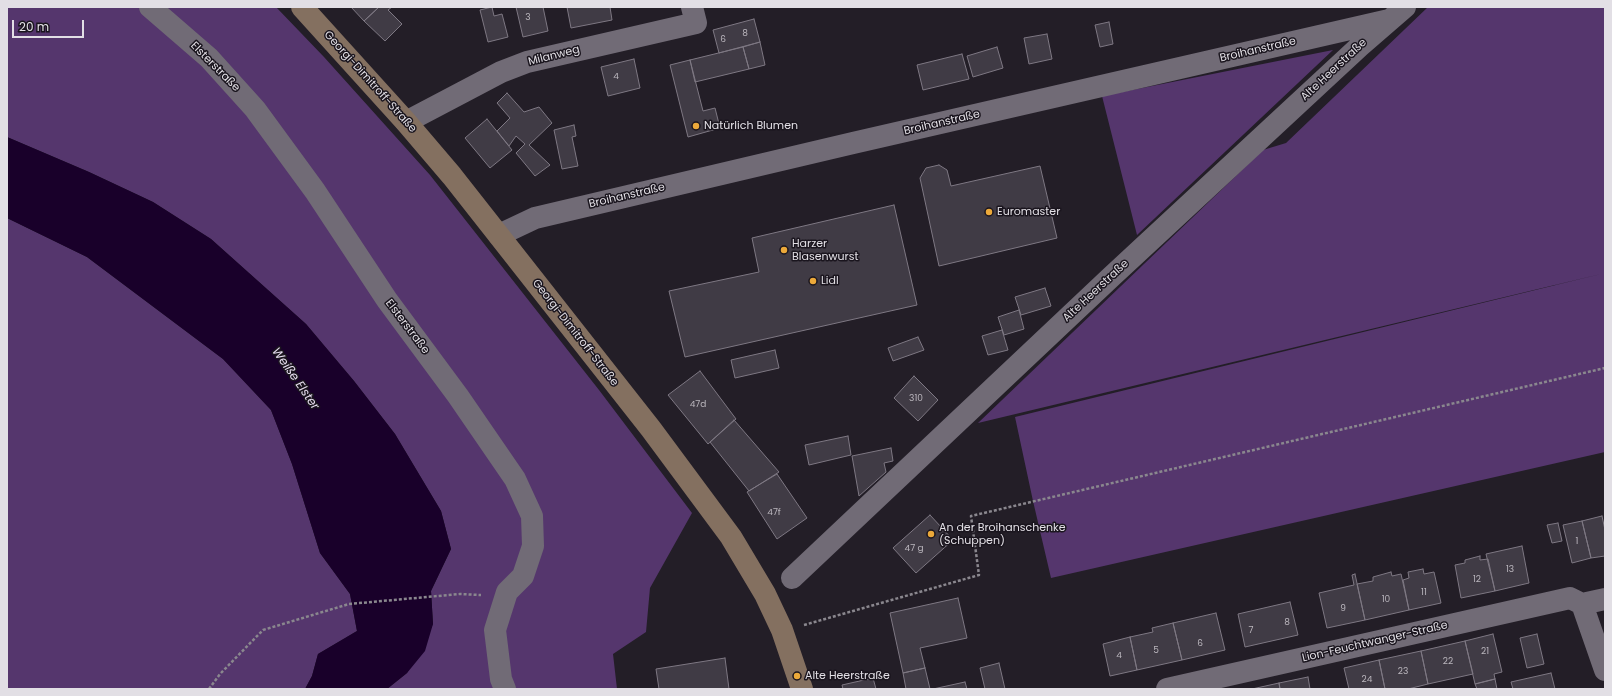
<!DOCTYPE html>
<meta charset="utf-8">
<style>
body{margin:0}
#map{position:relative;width:1612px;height:696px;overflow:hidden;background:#231e27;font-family:Poppins,sans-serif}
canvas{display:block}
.frame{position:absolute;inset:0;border:8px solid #e2dfe5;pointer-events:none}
.scale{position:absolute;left:12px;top:20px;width:72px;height:18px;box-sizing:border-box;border:2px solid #e2dfe5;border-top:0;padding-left:5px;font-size:12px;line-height:14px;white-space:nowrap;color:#e2dfe5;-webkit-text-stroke:3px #1a151e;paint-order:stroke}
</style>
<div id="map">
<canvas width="1612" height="696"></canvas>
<div class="frame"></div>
<div class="scale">20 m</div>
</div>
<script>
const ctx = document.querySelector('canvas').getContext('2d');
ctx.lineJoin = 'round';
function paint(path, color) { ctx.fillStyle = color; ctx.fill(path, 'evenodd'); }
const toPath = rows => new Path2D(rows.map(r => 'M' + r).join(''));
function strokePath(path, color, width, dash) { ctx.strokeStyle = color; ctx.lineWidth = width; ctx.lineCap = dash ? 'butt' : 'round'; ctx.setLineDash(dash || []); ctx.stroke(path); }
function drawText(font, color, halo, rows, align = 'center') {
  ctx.font = font + ' Poppins,sans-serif'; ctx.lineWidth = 3; ctx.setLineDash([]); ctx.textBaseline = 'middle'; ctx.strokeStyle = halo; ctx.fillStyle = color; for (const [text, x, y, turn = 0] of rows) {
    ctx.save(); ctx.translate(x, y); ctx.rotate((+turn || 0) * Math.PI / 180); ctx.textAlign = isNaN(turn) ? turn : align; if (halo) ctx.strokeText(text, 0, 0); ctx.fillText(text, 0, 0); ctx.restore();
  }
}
const green = toPath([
 [7,7,276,7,324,57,430,175,599,390,692,513,650,588,646,632,613,654,617,689,387,689,407,673,433,624,431,591,451,549,441,511,395,434,354,381,306,324,211,239,153,202,89,172,7,137],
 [1428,7,1605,7,1605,273,978,423,1263,150,1286,143],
 [1333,50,1137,235,1102,96],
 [7,218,87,257,223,359,271,410,292,464,320,553,350,594,357,631,318,654,312,676,305,689,7,689],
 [1605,273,1605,452,1051,578,1033,501,1015,417]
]);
const water = toPath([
 [7,137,89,172,153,202,211,239,306,324,354,381,395,434,441,511,451,549,431,591,433,624,425,651,407,673,387,689,305,689,312,676,318,654,357,631,350,594,320,553,292,464,271,410,223,359,87,257,7,218]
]);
const building = toPath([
 [351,7,379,7,364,21,351,7],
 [379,7,392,7,388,10,402,24,385,41,364,21,379,7],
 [492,7,494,16,502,14,508,37,488,42,480,10,492,7],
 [516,7,543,7,548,31,523,37,516,7],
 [567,7,610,7,612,20,571,28,567,7],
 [754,19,760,42,719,53,713,30,754,19],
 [1109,22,1113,44,1100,47,1095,25,1109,22],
 [1047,34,1052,59,1029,64,1024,38,1047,34],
 [760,42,765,65,749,69,743,47,760,42],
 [743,47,749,69,695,82,690,60,743,47],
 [997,47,1003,68,973,77,967,56,997,47],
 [962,54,969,79,923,90,917,65,962,54],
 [634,59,640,88,608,96,601,67,634,59],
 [690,60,703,111,715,108,720,128,688,137,670,65,690,60],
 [507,93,524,112,539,107,552,123,529,145,550,165,535,176,516,153,525,144,516,136,509,146,497,131,510,118,497,103,507,93],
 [487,119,512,150,490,168,465,138,487,119],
 [574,125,576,136,572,137,578,166,562,169,554,130,574,125],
 [939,165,947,170,951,186,1040,166,1057,238,939,266,920,178,926,168,939,165],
 [894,205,917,305,685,357,669,291,759,272,752,238,894,205],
 [1045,288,1051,306,1021,315,1015,297,1045,288],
 [1019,310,1024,329,1004,335,998,317,1019,310],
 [1002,330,1008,350,988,355,982,336,1002,330],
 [918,337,924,350,893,361,888,348,918,337],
 [775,350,779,368,735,378,731,360,775,350],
 [700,371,736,419,708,444,668,395,700,371],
 [914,376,938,400,918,421,894,398,914,376],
 [734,420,779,472,749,491,710,442,734,420],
 [848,436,851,455,809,465,805,445,848,436],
 [891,448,893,461,884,463,886,472,859,496,852,456,891,448],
 [777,474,807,518,777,539,747,492,777,474],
 [930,515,953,540,916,573,893,548,930,515],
 [1602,516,1605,530,1605,556,1591,558,1582,521,1602,516],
 [1582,521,1591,558,1572,563,1563,525,1582,521],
 [1558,523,1562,541,1552,543,1547,525,1558,523],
 [1522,546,1529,583,1495,591,1486,554,1522,546],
 [1480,556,1480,560,1488,559,1495,591,1461,598,1455,565,1465,563,1465,560,1480,556],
 [1423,569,1424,574,1434,572,1441,603,1409,610,1403,580,1409,578,1408,572,1423,569],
 [1391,572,1392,576,1401,574,1409,610,1365,620,1357,584,1373,581,1373,577,1391,572],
 [1355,574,1365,620,1327,628,1319,593,1354,585,1352,575,1355,574],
 [958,598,967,638,920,648,925,668,903,673,890,613,958,598],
 [1290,602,1298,635,1245,647,1238,614,1290,602],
 [1216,613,1225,650,1182,660,1173,623,1216,613],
 [1173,623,1182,660,1137,670,1130,637,1153,632,1152,628,1173,623],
 [1493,634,1502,672,1494,674,1495,679,1475,684,1465,641,1493,634],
 [1537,634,1544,664,1527,668,1520,638,1537,634],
 [1130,637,1137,670,1110,676,1103,644,1130,637],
 [1465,641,1473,674,1428,684,1421,651,1465,641],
 [1421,651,1428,684,1408,689,1385,689,1379,660,1421,651],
 [725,658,729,689,659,689,656,669,725,658],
 [1379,660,1385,689,1349,689,1344,668,1379,660],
 [999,663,1005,689,985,689,980,668,999,663],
 [925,668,930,689,906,689,903,673,925,668],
 [1551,673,1555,689,1513,689,1511,682,1551,673],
 [1308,677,1310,689,1280,689,1279,683,1308,677],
 [873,678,876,689,843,689,842,685,873,678],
 [1495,679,1497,689,1477,689,1475,684,1495,679],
 [965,682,967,689,933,689,965,682],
 [1279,683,1280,689,1252,689,1279,683]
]);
const path = toPath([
 [804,625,979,575,971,516,1605,368],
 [209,689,220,674,263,630,349,604,460,594,481,595]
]);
const street = toPath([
 [150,7,209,58,255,109,315,191,387,300,458,396,515,479,532,516,533,546,523,576,507,592,495,630,501,679,505,689],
 [406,122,501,72,527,62,696,23,692,7],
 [499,235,535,218,853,143,1389,20],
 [792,578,1111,277,1360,46,1405,7],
 [1582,604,1605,670],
 [1582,604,1605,599],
 [1167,689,1570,598,1582,604]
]);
const secondary = toPath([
 [302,7,406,122,452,176,651,429,731,537,765,594,782,630,802,689]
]);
const markers = [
 [696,126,4,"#eca93a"],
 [989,212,4,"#eca93a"],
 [784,250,4,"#eca93a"],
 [813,281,4,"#eca93a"],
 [931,534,4,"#eca93a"],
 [797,676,4,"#eca93a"]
];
const numberNames = [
 ["3",528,18],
 ["8",745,34],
 ["6",723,40],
 ["4",616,77],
 ["310",916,399],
 ["47d",698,405],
 ["47f",774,513],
 ["1",1577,542],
 ["47 g",914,549],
 ["13",1510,570],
 ["12",1477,580],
 ["11",1424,593],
 ["10",1386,600],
 ["9",1343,609],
 ["8",1287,623],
 ["7",1251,631],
 ["6",1200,644],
 ["5",1156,651],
 ["21",1485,652],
 ["4",1119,656],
 ["22",1448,662],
 ["23",1403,672],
 ["24",1367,680]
];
const streetNames = [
 ["Broihanstraße",1258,50,-13],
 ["Milanweg",554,56,-14],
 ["Elsterstraße",215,67,45],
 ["Alte Heerstraße",1334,70,-43],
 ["Georgi-Dimitroff-Straße",370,82,48],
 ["Broihanstraße",942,123,-13],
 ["Broihanstraße",627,196,-13],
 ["Alte Heerstraße",1096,291,-43],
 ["Elsterstraße",407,327,53],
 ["Georgi-Dimitroff-Straße",575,333,52],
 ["Lion-Feuchtwanger-Straße",1375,642,-13]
];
const poiNames = [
 ["Natürlich Blumen",704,126],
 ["Euromaster",997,212],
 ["Harzer",792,244],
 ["Blasenwurst",792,257],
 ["Lidl",821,281],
 ["An der Broihanschenke",939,528],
 ["(Schuppen)",939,541],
 ["Alte Heerstraße",805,676]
];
const waterNames = [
 ["Weiße Elster",295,379,55]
];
paint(green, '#55366d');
paint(water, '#19002a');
paint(building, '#403b45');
strokePath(building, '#7e7883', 1);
strokePath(path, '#8a878e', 2.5, [3, 2]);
strokePath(street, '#716b76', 22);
strokePath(secondary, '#847060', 22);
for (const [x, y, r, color] of markers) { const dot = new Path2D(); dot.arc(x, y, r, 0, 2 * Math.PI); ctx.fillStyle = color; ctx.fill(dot); strokePath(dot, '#1a151e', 1.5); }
drawText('9px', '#bab6bd', null, numberNames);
drawText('11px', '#e2dfe5', '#1a151e', streetNames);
drawText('11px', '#e2dfe5', '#1a151e', poiNames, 'left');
drawText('italic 12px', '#e9dff2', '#1a151e', waterNames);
</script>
